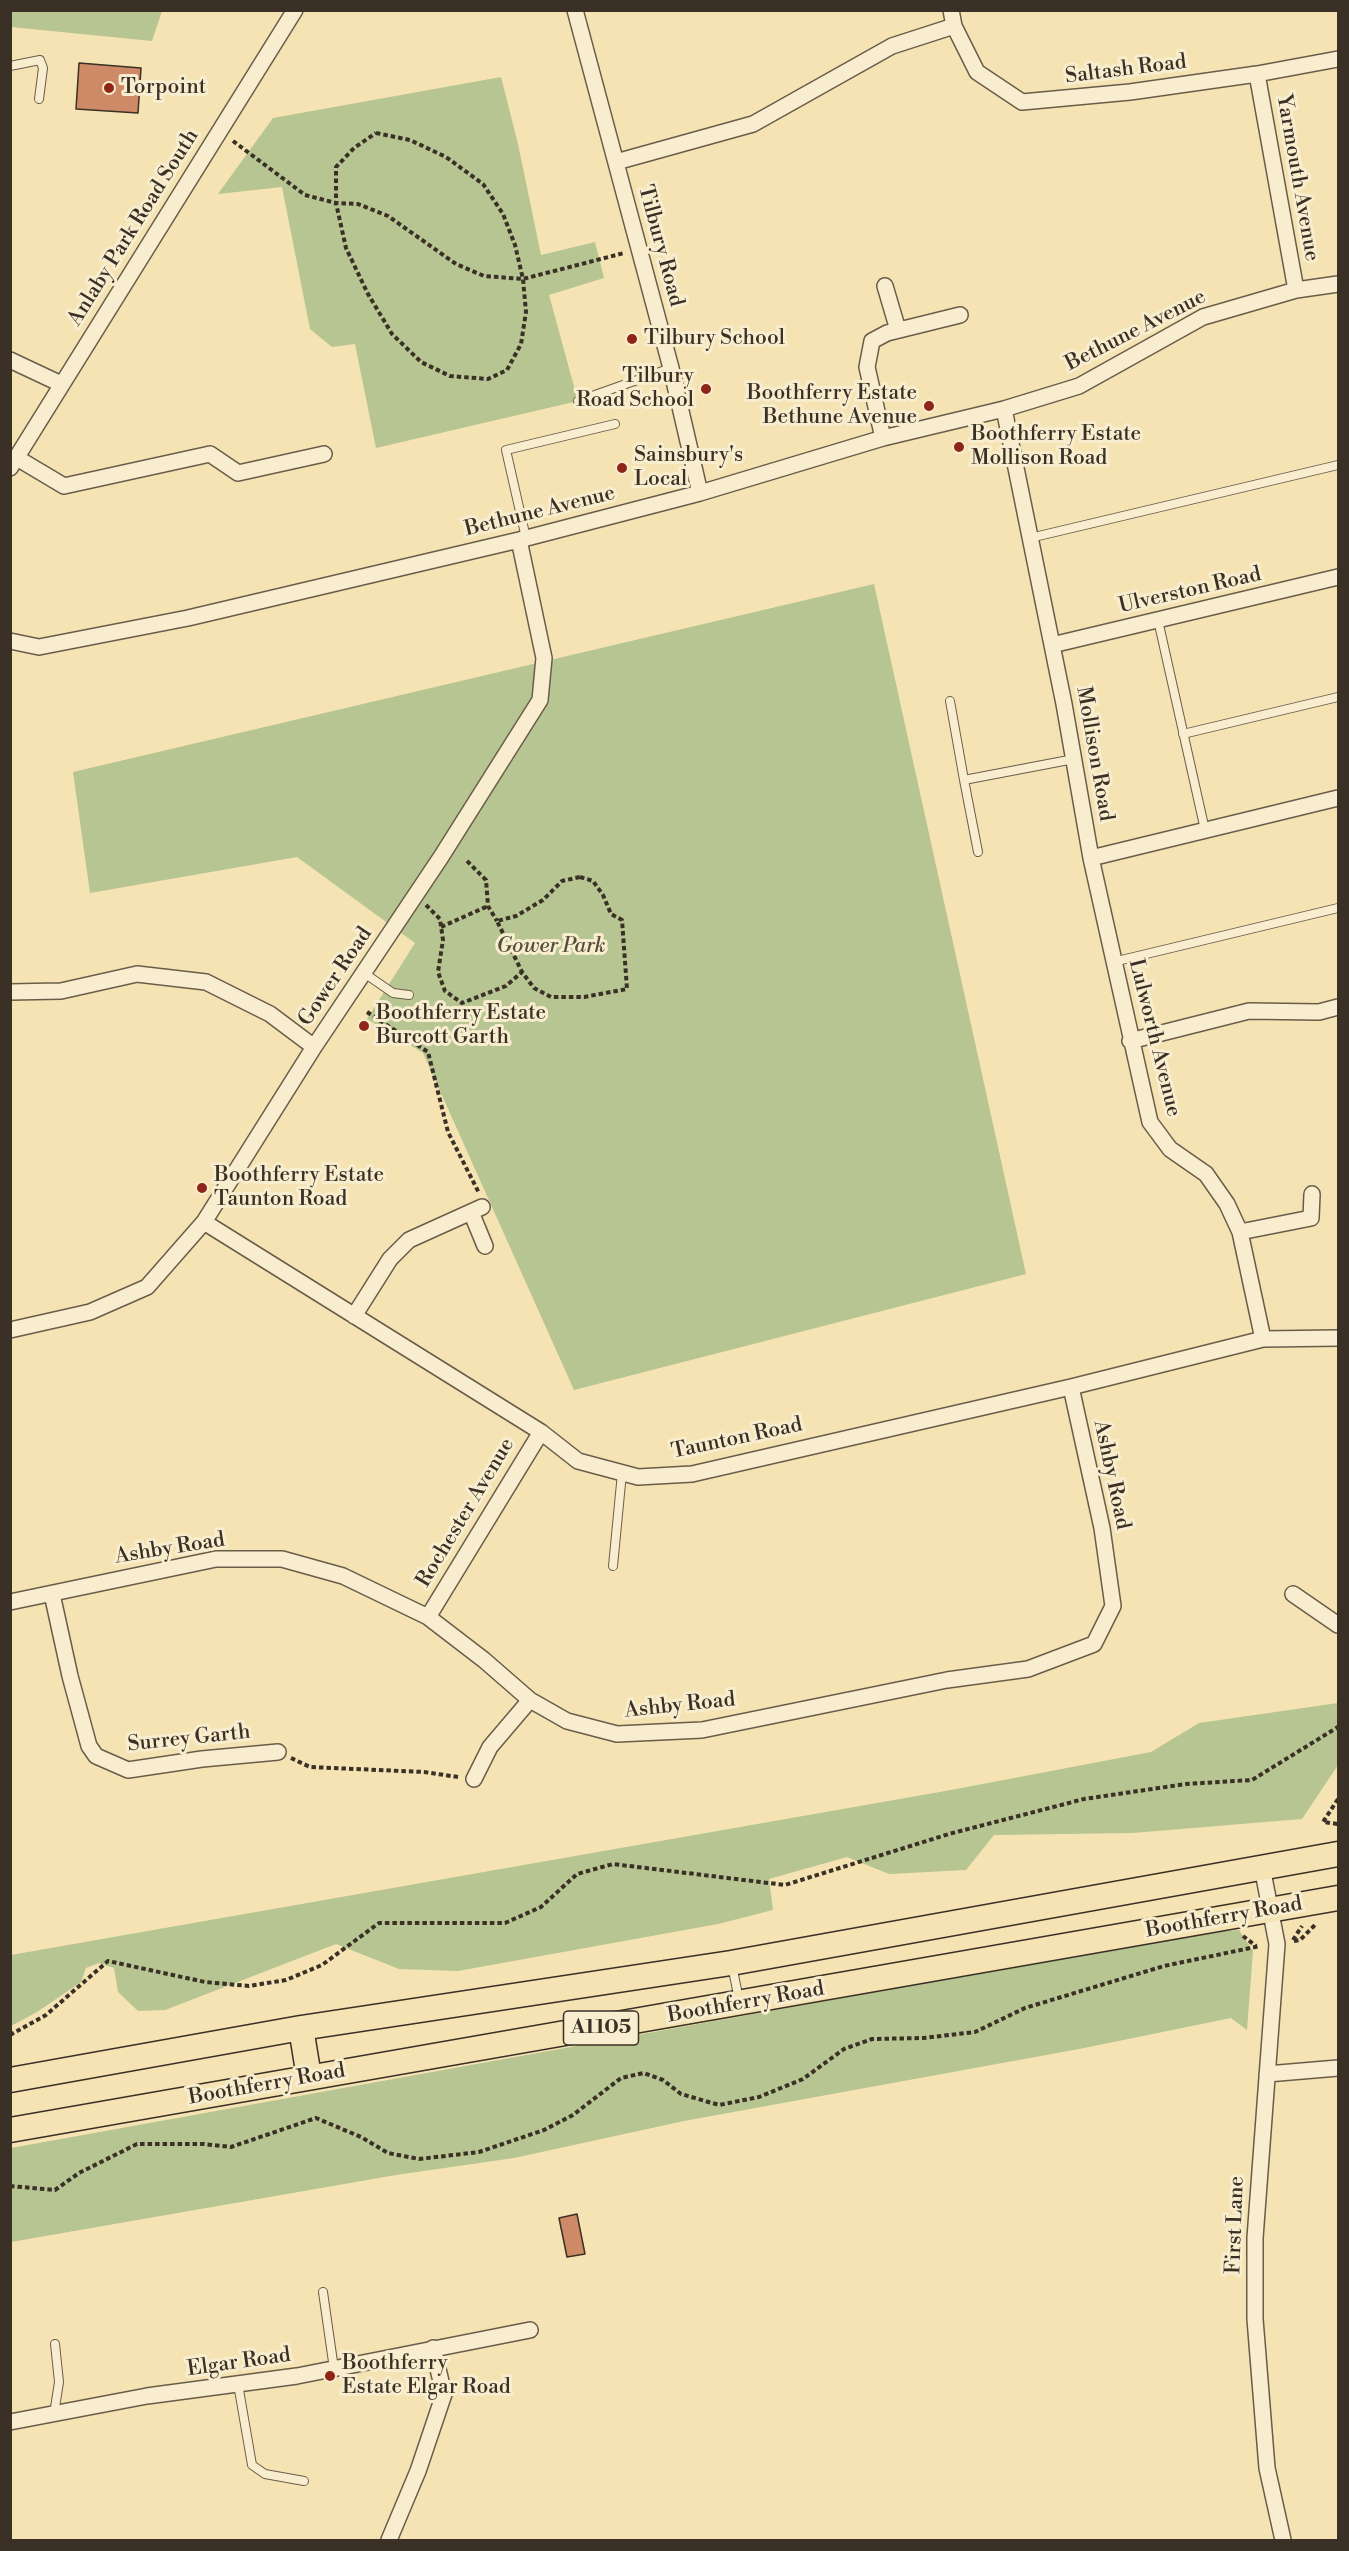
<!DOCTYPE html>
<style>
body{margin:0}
#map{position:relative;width:1349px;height:2551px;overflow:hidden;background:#f5e3b4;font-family:"Libre Bodoni",serif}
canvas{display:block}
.frame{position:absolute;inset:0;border:12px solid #3a3026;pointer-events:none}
</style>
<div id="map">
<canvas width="1349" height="2551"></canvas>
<div class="frame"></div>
</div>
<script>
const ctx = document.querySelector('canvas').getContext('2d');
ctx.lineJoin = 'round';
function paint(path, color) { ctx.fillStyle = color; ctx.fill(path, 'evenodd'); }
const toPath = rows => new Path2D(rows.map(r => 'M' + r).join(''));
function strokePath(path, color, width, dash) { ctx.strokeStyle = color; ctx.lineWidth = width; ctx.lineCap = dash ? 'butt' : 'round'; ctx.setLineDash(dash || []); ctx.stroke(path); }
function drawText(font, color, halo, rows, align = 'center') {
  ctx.font = font + ' "Libre Bodoni",serif'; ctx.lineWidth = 6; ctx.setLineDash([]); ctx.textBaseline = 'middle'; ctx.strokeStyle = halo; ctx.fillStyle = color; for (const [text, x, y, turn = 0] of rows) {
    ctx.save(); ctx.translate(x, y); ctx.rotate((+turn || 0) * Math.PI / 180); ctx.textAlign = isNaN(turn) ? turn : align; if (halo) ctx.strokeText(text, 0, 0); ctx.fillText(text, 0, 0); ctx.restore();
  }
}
const green = toPath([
 [11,10,162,10,162,11,152,41,11,27],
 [501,77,518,144,541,255,595,242,604,278,549,295,578,401,376,448,355,344,332,347,310,329,282,187,218,194,273,118],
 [874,584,1026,1274,574,1390,423,1053,367,1019,415,943,297,857,90,893,73,772],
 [1338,1703,1338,1765,1302,1819,1132,1833,994,1835,966,1870,889,1874,847,1857,769,1879,773,1910,718,1924,458,1971,399,1969,336,1944,165,2010,138,2011,118,1992,114,1968,99,1963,86,1968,81,1982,37,2012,11,2026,11,1955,951,1790,1151,1752,1199,1723],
 [1239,1930,1253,1951,1247,2030,1231,2018,1079,2049,684,2121,514,2158,396,2175,11,2242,11,2148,1208,1932]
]);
const building = toPath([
 [79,63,141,68,138,113,76,109,79,63],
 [577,2214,585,2254,567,2257,559,2218,577,2214]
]);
const path = toPath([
 [376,133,410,140,446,157,483,184,503,214,515,245,523,279,526,312,521,344,507,370,488,379,450,376,421,362,392,334,368,294,346,248,336,203,336,167,354,148,376,133],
 [233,141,305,195,336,203,358,204,388,216,456,264,484,276,523,279,624,253],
 [467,861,486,880,488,906,497,921],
 [580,877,593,881,603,895,611,914,622,920,627,989,584,997,551,997,534,988,522,972,497,921,516,916,543,900,562,881,580,877],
 [426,905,440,919,443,940,438,972,445,991,462,1003,506,986,522,972],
 [441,927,488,906],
 [367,1012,428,1052,448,1132,479,1193],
 [291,1758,310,1767,424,1772,458,1777],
 [1338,1799,1323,1822,1338,1824],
 [1243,1936,1256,1946],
 [1293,1940,1302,1926],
 [1294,1941,1300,1940,1316,1924],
 [10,2035,46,2015,108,1961,205,1982,249,1986,286,1980,322,1965,379,1923,505,1923,541,1907,577,1874,613,1864,785,1885,949,1834,1084,1799,1186,1784,1252,1780,1338,1727],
 [10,2186,55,2190,79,2173,137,2144,204,2144,231,2147,316,2118,361,2137,388,2153,419,2159,479,2152,544,2130,573,2115,621,2078,644,2073,663,2080,681,2094,719,2105,759,2097,803,2079,844,2049,872,2039,924,2038,975,2032,1025,2008,1164,1966,1260,1946]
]);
const lane = toPath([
 [10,66,40,60,43,68,39,99],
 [578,401,671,368],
 [526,538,506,450,615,424],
 [1030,538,1338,465],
 [1158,620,1205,830],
 [950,701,964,780],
 [1183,734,1338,697],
 [978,852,964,780,1074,759],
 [1113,962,1338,908],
 [364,973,393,993,409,995],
 [613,1566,622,1473],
 [732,1965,739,2000],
 [323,2292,334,2369],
 [238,2384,252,2465,265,2474,304,2481],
 [54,2414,59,2382,55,2344]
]);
const street = toPath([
 [575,10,671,368,700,493],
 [951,10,954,26,977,72,1022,102,1130,92,1257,74,1338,59],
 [1257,74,1296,290],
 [616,162,753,124,892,46,954,26],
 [885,286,898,330],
 [10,360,61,384],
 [1004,409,1064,704,1091,858,1338,798],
 [883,438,867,367,872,341,887,333,960,315],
 [17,458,64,486,210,454,238,473,324,454],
 [10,468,295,10],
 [10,641,39,647,188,618,519,540,700,493,883,438,1004,409,1079,386,1203,317,1296,290,1338,284],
 [1052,645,1338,577],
 [1091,858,1150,1122,1170,1149,1206,1174,1227,1204,1240,1232,1263,1339],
 [10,992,61,991,137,974,206,982,270,1014,314,1047],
 [1130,1041,1249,1011,1319,1012,1338,1007],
 [471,1212,485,1246],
 [204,1222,541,1432,578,1461,638,1477,692,1474,1071,1387,1263,1339,1338,1338],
 [1240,1232,1311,1218,1312,1194],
 [354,1316,390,1259,409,1240,482,1207],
 [10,1330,90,1312,147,1287,204,1222,314,1047,441,857,540,700,544,658,519,540],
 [52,1594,70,1676,89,1746,96,1756,128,1770,202,1759,278,1752],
 [1293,1594,1338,1625],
 [10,1602,216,1559,282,1559,343,1576,428,1617,484,1660,530,1700,567,1721,617,1734,702,1730,947,1680,1028,1669,1094,1644,1113,1606,1102,1528,1071,1387],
 [428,1617,541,1432],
 [474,1779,490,1747,530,1700],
 [1262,1867,1277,1944,1255,2238,1255,2319,1267,2468,1283,2540],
 [1267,2074,1338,2068],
 [10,2422,147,2396,297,2376,530,2330],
 [389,2540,418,2471,444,2394,433,2348]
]);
const primary = toPath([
 [301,2028,309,2077],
 [10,2080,301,2028,731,1963,1338,1854],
 [10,2130,1338,1898]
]);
const markers = [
 [109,88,6,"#8f2418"],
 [632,339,6,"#8f2418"],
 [706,389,6,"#8f2418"],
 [929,406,6,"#8f2418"],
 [959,447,6,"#8f2418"],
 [622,468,6,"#8f2418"],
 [364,1026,6,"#8f2418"],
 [202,1188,6,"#8f2418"],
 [330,2376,6,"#8f2418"]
];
const shields = [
 [601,2028,75]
];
const shieldNames = [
 ["A1105",601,2028]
];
const streetNames = [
 ["Saltash Road",1126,70,-7],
 ["Yarmouth Avenue",1297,178,80],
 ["Anlaby Park Road South",134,228,-58],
 ["Tilbury Road",660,246,75],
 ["Bethune Avenue",1136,331,-27],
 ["Bethune Avenue",540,512,-14],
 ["Ulverston Road",1190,591,-13],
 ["Mollison Road",1094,754,80],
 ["Gower Road",336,977,-56],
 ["Lulworth Avenue",1154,1038,76],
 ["Taunton Road",737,1439,-12],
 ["Ashby Road",1111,1475,78],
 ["Rochester Avenue",466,1513,-59],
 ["Ashby Road",170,1549,-9],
 ["Ashby Road",680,1706,-6],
 ["Surrey Garth",189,1739,-6],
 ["Boothferry Road",1224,1918,-10],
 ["Boothferry Road",746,2003,-10],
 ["Boothferry Road",267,2085,-10],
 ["First Lane",1236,2225,-88],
 ["Elgar Road",239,2363,-8]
];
const poiNames = [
 ["Torpoint",121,88],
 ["Tilbury School",644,339],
 ["Tilbury",694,377,"right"],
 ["Road School",694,401,"right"],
 ["Boothferry Estate",917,394,"right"],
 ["Bethune Avenue",917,418,"right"],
 ["Boothferry Estate",971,435],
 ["Mollison Road",971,459],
 ["Sainsbury's",634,456],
 ["Local",634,480],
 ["Boothferry Estate",376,1014],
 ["Burcott Garth",376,1038],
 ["Boothferry Estate",214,1176],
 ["Taunton Road",214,1200],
 ["Boothferry",342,2364],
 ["Estate Elgar Road",342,2388]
];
const parkNames = [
 ["Gower Park",551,947]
];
paint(green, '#b6c591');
paint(building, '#ce8966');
strokePath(building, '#3a3026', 1.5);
strokePath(lane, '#695d4a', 10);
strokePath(street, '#695d4a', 18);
strokePath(primary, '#3a3026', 27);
strokePath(path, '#3a3026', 4, [4.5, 3]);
strokePath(lane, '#f8edce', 8);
strokePath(street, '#f8edce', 15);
strokePath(primary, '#f5e3b4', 24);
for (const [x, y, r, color] of markers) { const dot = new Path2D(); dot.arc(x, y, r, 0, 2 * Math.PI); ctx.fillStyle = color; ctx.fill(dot); strokePath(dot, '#f8edce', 2); }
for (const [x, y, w] of shields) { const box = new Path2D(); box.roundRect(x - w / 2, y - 17, w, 34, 4.5); ctx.fillStyle = '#f8edce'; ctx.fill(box); strokePath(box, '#3a3026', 1.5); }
drawText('bold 20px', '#3a3026', null, shieldNames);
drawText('21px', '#3a3026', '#f8edce', streetNames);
drawText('21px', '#3a3026', '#f8edce', poiNames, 'left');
drawText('italic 21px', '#534e3b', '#f8edce', parkNames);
</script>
